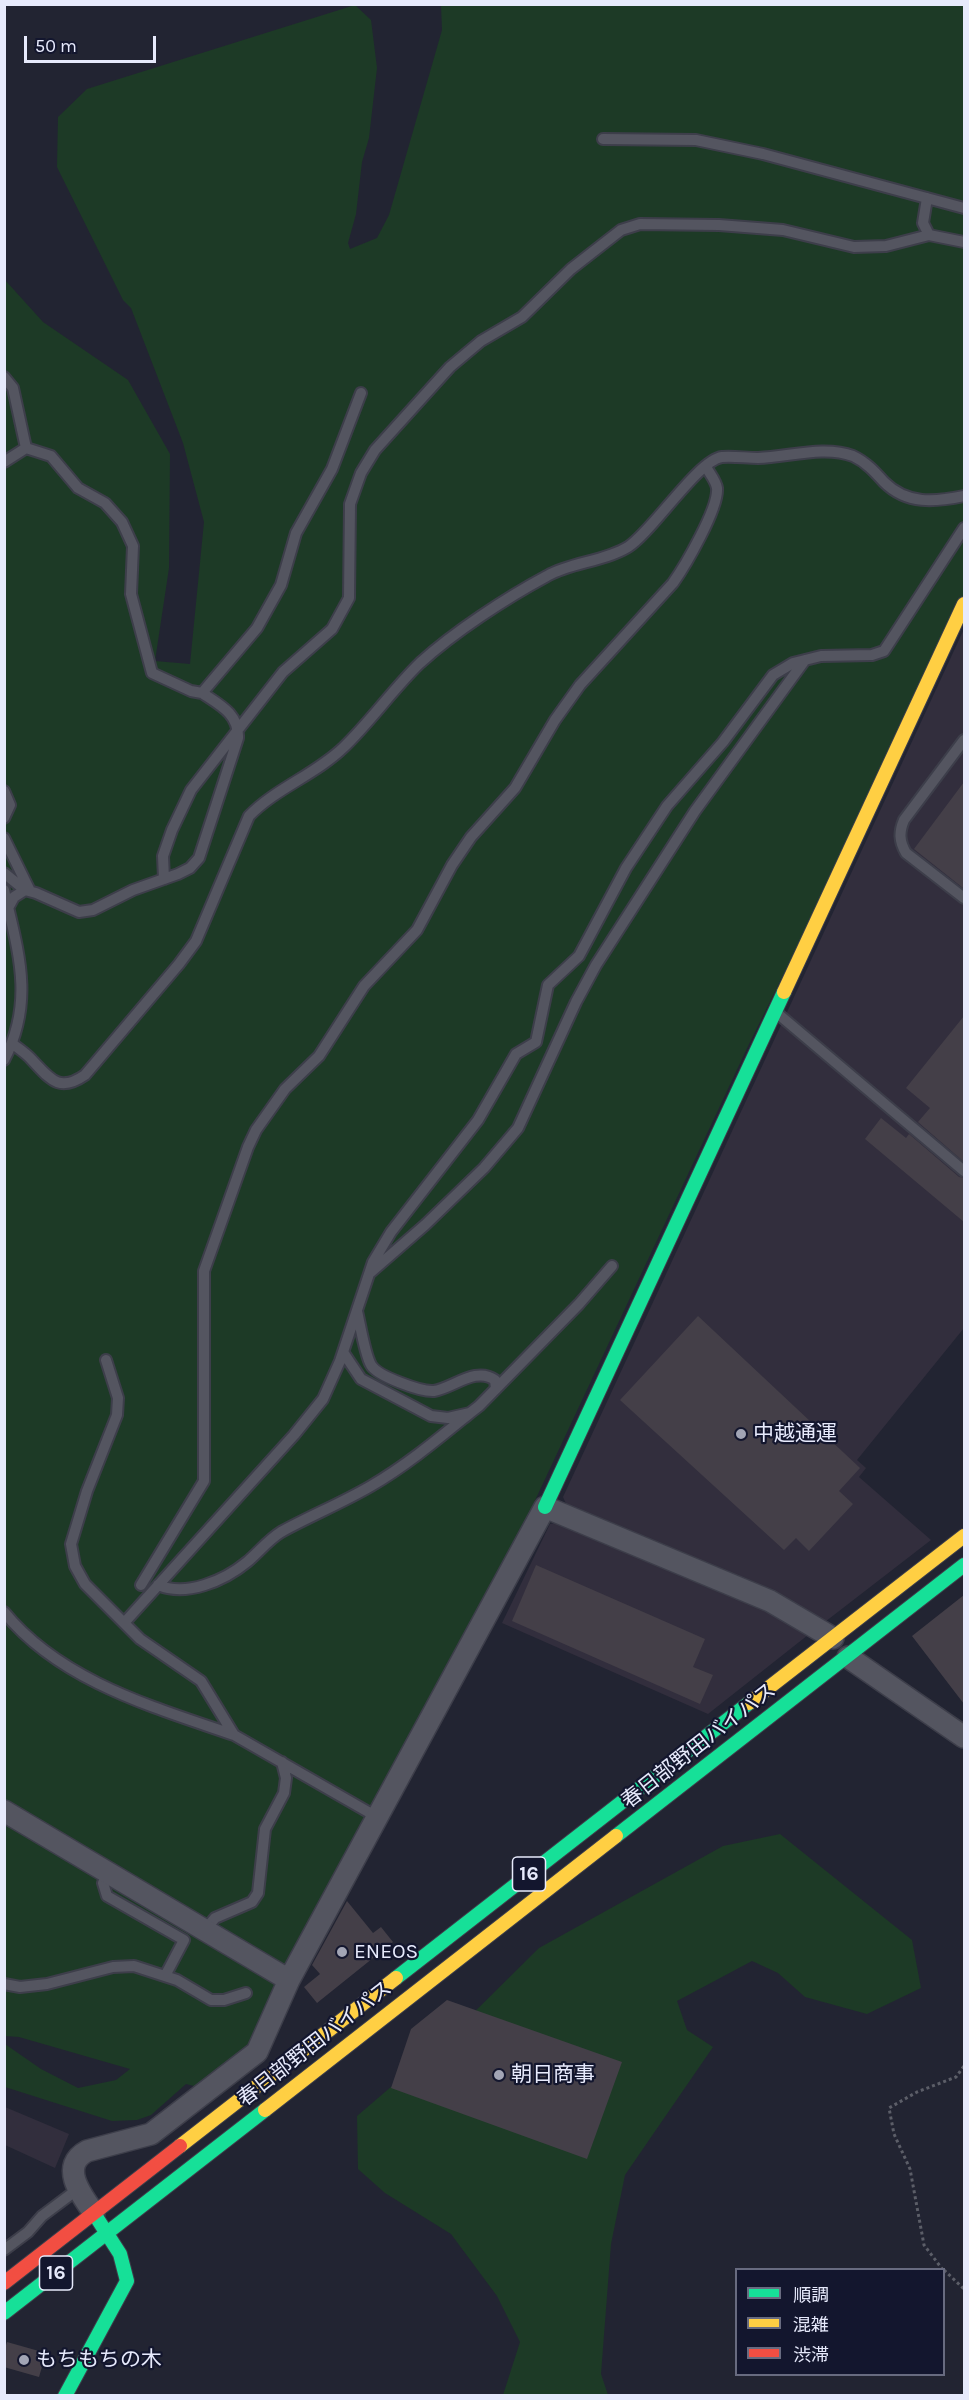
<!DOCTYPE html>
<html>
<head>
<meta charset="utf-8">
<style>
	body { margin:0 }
	#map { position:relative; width:969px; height:2400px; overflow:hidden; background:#222432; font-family:Karla,"Noto Sans JP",sans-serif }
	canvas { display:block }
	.frame { position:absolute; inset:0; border:6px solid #e7eafc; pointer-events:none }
	.legend { position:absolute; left:735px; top:2268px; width:210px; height:108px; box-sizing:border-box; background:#13162e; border:2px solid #686b80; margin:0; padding:8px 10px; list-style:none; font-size:18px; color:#e7eafc }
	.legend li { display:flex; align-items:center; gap:12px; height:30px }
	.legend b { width:30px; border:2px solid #686b80 }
	.scale { position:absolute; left:24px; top:36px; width:132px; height:27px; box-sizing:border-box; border:3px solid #e7eafc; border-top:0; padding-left:8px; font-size:18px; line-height:21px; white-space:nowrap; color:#e7eafc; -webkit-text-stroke:4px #13162e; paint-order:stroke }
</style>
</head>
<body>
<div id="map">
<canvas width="969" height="2400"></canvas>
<div class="frame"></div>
<ul class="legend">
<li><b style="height:8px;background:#16e098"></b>順調</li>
<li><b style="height:8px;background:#ffcf43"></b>混雑</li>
<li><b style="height:8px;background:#f24e42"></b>渋滞</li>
</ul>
<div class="scale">50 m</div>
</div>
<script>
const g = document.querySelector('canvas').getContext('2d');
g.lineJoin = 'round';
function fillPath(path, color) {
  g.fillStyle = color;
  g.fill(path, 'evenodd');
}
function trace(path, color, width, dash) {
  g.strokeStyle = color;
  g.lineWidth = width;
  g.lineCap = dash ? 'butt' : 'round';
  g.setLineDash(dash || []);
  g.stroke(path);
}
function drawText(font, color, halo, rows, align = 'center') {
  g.font = font + ' Karla,"Noto Sans JP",sans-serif';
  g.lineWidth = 4.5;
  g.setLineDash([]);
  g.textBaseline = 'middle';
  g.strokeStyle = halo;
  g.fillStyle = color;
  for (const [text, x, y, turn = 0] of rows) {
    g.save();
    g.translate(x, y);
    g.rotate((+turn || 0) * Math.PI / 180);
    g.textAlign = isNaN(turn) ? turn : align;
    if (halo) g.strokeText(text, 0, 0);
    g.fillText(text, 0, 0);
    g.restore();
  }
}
fillPath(new Path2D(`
	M964,629V1328L857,1460L866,1468L859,1477L931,1540L821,1625L568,1508L563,1497Z
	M559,1522L743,1597L808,1635L708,1714L502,1623L550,1524Z
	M5,2107L69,2134L55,2168L5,2145Z`), '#322e3d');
fillPath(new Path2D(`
	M355,5L371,20L377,68L369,138L362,162L356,214L348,243L350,249L377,238L389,215L442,30L441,5H964V612L749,1044L531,1509L476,1618L277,1982L262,2019L246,2048L198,2087L186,2084L151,2115L137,2120L112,2121L5,2087V2044L41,2069L78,2088L116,2080L130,2069L19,2037L5,2036V280L43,322L128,380L170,454L169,568L155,661L190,664L204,522L183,443L131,308L123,300L57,167L58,117L87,89Z
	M780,1834L912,1940L921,1988L867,2014L805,1997L778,1973L752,1961L677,2001L687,2030L713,2047L625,2175L611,2244L601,2374L608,2395H503L520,2342L497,2296L451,2234L385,2193L358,2169L357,2116L448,2038L539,1948L723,1846Z`), '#1d3a26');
fillPath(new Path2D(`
	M964,782V886L963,888L914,849Z
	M964,1016V1162L918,1122L930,1108L906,1088Z
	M881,1118L906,1138L909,1134L959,1177L964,1178V1222L865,1139Z
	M698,1316L860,1468L839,1491L853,1504L809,1551L796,1538L784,1550L620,1400Z
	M536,1565L705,1639L693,1667L713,1675L700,1704L512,1621Z
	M964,1595V1704L912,1636Z
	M347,1901L373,1933L381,1927L393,1942L317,2003L304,1987L320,1974L312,1965Z
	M447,2000L622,2062L587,2159L391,2088L411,2029Z
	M7,2342L46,2353L39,2377L4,2367V2351Z`), '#443f48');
const lane = new Path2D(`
	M603,139L696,140L763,154L964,208
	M927,198L923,223L929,235L964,242
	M4,377L13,388L26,448L51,456L78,488L105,503L122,522L133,546L131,594L152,673L191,691L202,693L257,628L281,585L296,533L332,469L361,393
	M4,462L26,448
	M964,740L904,820C899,832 899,841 906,853L964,898
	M4,791L10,805L4,818
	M4,838L30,891
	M4,873L25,890
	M164,879L163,856L172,830L191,790L283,672L332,629L349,598L350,504L361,473L375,450L450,367L481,341L522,317L571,269L621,230L640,224L719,225L783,230L854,247L886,246L929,235
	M4,890C18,951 35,1001 4,1060
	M8,908L14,897L25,890L36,893L79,912L93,910L133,890L178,874L190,868L199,858L238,738C239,714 220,705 202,693
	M777,1013L964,1171
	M13,1044C19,1049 27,1054 32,1060C50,1079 59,1093 85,1075L179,964L196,941L249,816C276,788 315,775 344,747C371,721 393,689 420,663C454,632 506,598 547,576C571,562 603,562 628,547C652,532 698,460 722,457C734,456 746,458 758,458C789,457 824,445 853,456C866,462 875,472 884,482C907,505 935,502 964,496
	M371,1272L425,1225L484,1168L518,1128L576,1002L596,965L695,811L805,660
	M357,1311C360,1324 365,1355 371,1365C377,1376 421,1392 434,1391C453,1388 476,1366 495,1380L496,1389
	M343,1352L361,1379L431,1416L448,1418L470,1413L479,1406L579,1304L612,1266
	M106,1360L118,1398L117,1415L87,1491L71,1544L75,1566L85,1584L140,1639L201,1681L234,1735L377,1817
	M141,1585L204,1481V1271L248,1147L256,1130L285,1089L319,1056L364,986L417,930L452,865L471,837L515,788L555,720L580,685L673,583C685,566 719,508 717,488C716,481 710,474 706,467
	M158,1585C186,1597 224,1581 247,1562C259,1552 268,1540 281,1532C310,1516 342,1503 371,1486C407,1465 438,1439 470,1413
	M4,1612C60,1681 153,1707 234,1735
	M124,1623L294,1435L323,1399L340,1361L373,1262L391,1232L478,1120L516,1054L536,1042L548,985L579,956L626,868L667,806L723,742L773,675L793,663L821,656L872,655L884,651L964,528
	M108,1872L103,1883L107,1896L184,1940L165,1976
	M205,1930L215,1918L252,1902L258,1893L265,1829L284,1793L286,1778L282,1762
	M4,1984L20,1987L47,1984L113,1967L134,1966L177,1980L211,2000H224L246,1993
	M4,2250L28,2232L42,2216L78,2189`);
const street = new Path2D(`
	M848,1657L964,1737
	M4,1811L289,1980
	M94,2213C81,2195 59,2166 87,2151L151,2134L257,2052L289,1980L545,1507L770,1601L833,1638`);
const fast = new Path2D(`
	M545,1507L784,992
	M616,1836L964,1565
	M396,1978L749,1703
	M4,2313L265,2110
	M65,2396L127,2281L120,2254L95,2215`);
const slow = new Path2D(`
	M784,992L964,604
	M749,1703L964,1536
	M265,2110L616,1836
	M180,2146L396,1978`);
const jam = new Path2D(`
	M4,2283L180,2146`);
trace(lane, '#3d3e4a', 14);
trace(street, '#3d3e4a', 24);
trace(fast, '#3d3e4a', 16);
trace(slow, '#3d3e4a', 16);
trace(jam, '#3d3e4a', 16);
trace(new Path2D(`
	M943,2270L924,2245L910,2169L894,2134L889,2108L917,2092L956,2077L964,2066
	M944,2270L964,2289`), '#5c5e68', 3, [3, 3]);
trace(lane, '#545560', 10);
trace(street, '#545560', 21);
trace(fast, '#16e098', 14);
trace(slow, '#ffcf43', 14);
trace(jam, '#f24e42', 14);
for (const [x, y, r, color] of [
	[741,1434,6,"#a2a5b5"],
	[342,1952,6,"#a2a5b5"],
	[499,2075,6,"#a2a5b5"],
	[24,2360,6,"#a2a5b5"]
]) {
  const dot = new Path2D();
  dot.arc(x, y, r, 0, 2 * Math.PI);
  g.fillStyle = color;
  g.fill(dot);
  trace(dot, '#13162e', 2);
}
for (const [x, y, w] of [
	[529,1874,33],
	[56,2273,33]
]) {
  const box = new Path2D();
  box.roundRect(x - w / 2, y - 17, w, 34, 4.5);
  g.fillStyle = '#13162e';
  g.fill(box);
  trace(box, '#e7eafc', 1.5);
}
drawText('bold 20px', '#e7eafc', null, [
	["16",529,1874],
	["16",56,2273]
]);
drawText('21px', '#e7eafc', '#13162e', [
	["中越通運",753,1434],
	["ENEOS",354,1952],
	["朝日商事",511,2075],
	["もちもちの木",36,2360]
], 'left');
drawText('21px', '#e7eafc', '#13162e', [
	["春日部野田バイパス",699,1746,-38],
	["春日部野田バイパス",315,2044,-38]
]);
</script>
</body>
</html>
